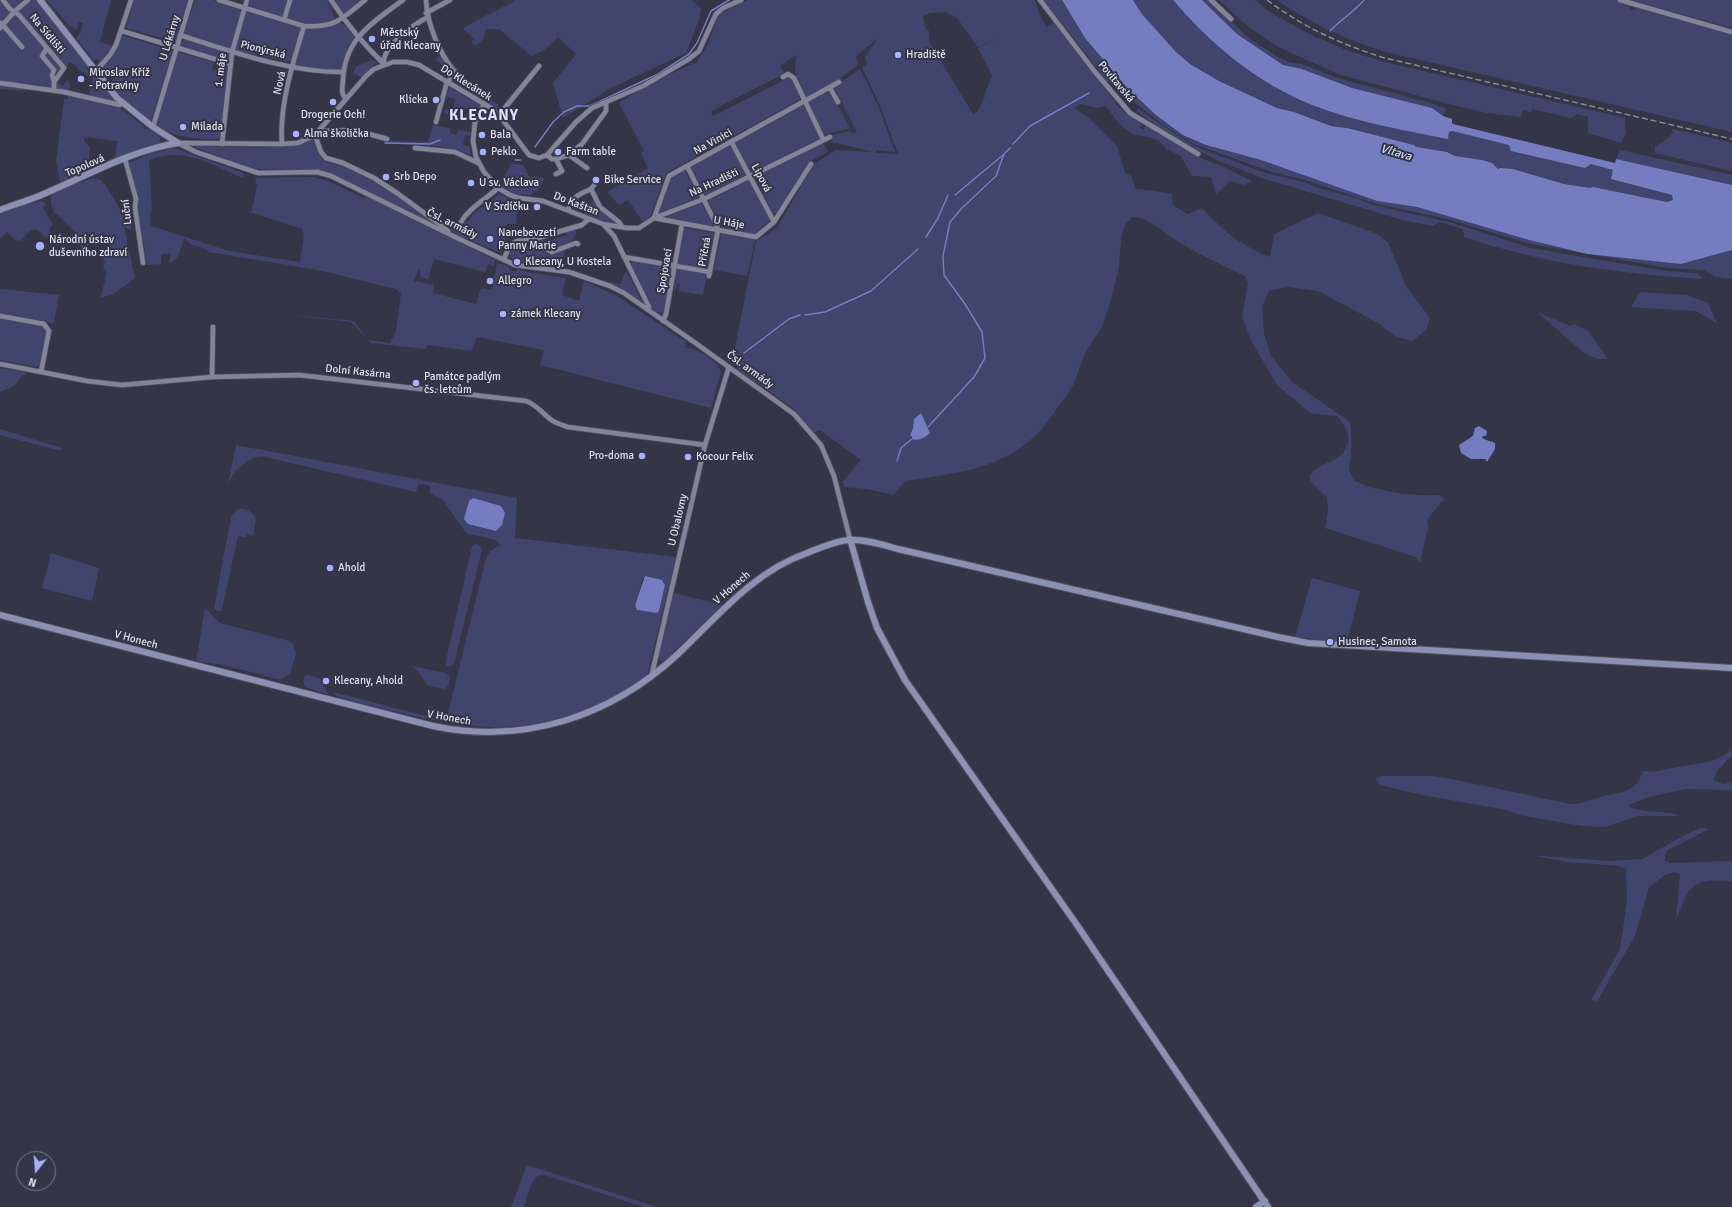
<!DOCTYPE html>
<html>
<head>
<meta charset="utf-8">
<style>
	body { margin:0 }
	#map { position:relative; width:1732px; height:1207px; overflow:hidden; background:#343648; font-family:Signika,sans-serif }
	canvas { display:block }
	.north { position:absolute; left:16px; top:1151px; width:40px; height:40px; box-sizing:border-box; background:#343648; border:1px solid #787a89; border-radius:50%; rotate:197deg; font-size:11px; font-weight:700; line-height:16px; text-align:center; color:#dddfea }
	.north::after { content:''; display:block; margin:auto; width:14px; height:18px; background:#a9b0fc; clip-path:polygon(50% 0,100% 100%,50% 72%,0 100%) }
</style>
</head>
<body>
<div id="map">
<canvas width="1732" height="1207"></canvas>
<div class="north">N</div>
</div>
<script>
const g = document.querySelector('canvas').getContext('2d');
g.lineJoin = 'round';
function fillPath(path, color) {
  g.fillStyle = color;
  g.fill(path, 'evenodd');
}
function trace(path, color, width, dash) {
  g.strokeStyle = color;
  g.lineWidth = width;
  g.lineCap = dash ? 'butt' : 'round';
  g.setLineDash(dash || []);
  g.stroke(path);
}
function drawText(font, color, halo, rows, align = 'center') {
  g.font = font + ' Signika,sans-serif';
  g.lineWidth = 4;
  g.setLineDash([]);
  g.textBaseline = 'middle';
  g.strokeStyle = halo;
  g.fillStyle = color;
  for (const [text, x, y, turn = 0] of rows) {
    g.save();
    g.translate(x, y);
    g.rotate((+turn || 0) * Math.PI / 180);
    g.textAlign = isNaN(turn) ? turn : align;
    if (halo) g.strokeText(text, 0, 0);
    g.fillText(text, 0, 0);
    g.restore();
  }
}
fillPath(new Path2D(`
	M0,0H37L83,60L79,61H84L88,67L86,68L91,74L88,77L83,71L81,72L75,65L69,62L58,83L63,86L67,80L71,86L68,91L28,83L27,91L0,89Z
	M47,0H111L100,42L114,46L100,63L97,59L94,61L76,37L80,33L83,23L79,22L76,31L75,28L69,26Z
	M134,0H188L176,42L126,28Z
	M195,0H213L242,9L230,48L184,34Z
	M250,0H287L283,17L248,6Z
	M292,0H327L336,21C317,26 305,24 287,18Z
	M333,0H361L343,15Z
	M514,0H691L701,8L699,20L686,53L611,88L563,118L553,83L576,54L558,37L544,50L531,56C521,46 509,39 499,29H486L483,39L476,46L471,42L474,39L463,29L473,22L513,2Z
	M748,0H1035L1039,13L1046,27L1054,23L1119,107L1128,114L1142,124L1140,128L1144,130L1145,125L1148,126L1198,157L1224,167L1251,181L1245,185L1230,181L1216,194L1211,177L1192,176L1181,156L1167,149L1158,140L1131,133L1119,124L1106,106L1097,108L1081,104L1074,108L1090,119L1117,146L1125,173L1131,176L1136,189L1155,191L1172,194L1173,205L1187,214L1202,208C1226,233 1237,243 1270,257L1274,234L1318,213L1375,233L1388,242L1406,286L1430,318L1426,330L1412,341L1396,337L1378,323L1318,291L1288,287L1269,291L1262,307L1264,333L1271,356L1292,382L1349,421L1351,429V454L1349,469L1354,481C1380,492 1410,496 1439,495L1444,499L1427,520L1428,528L1420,563L1416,557L1325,528L1328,510L1327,497L1311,482L1309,477C1318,460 1344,464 1348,442C1349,431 1344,424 1337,416L1310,413L1277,385L1251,340L1242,317L1248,283L1245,276C1223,265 1201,255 1180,243C1164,234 1152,218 1132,217C1117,229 1122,254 1118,272C1113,291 1109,312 1100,330C1095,339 1088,346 1084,356C1080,364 1078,373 1075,381C1071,390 1064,399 1058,407C1020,467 971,471 906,481L900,486L894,495L867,489L845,487L842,482L861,460L820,430L813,433L793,408L743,373L732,363L756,241L777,228L813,165L836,150L873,152L832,142L830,136L850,131L852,133L857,132L834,87L860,69L879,108L895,152L876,150V153L898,154L881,108L862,67L867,64L865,57L877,39L856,56L858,65L828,87L806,98L795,72L796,55L780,66L784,74L711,111L713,116L790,77L801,99L666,173L651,215L643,222L628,200L619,205L607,192L648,168L641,153L644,151L619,103L650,83L697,62L708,44L719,14ZM946,12L957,18L978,47L997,38L978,48L992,75L984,96L989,97L985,96L978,111L973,114L930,43L929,31L925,27L923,16L930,13ZM914,419L924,420L925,424L929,427L910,436L913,428Z
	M1044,0H1062L1085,38L1128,89L1156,115L1206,145L1261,160L1377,201L1417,207L1529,240L1587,254L1681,264L1732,250V279L1716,277L1703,270L1668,268L1531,244L1451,220L1374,203L1305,180L1272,172L1194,144L1162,124L1106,80Z
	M1133,0H1173L1192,22L1281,90L1311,105L1331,112L1392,127L1448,138L1449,132L1452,131L1600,166L1614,170L1611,179L1672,195L1673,201L1667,202L1593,187L1590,189L1564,184L1513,169L1498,170L1492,163L1482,160L1454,156L1447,152L1416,147L1414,145L1347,128L1331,126L1294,112L1277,108L1219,81L1190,64L1176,52L1142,14Z
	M1202,0H1208L1250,39L1278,57L1289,62L1302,64L1340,79L1428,102L1446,109L1443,116L1432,108L1352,88L1302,69L1283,65L1237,34Z
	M1219,0H1255L1268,11L1317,38L1318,37L1343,49L1384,62L1625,118L1626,133L1621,143L1588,133V117L1578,114L1571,118L1532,109L1531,112L1523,110L1521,117L1487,113L1453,105L1338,74L1278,47L1246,25Z
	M1277,0H1617L1630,5V9L1635,10L1636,7L1732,33V132L1386,52C1347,40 1311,24 1277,0Z
	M1630,0H1732V28Z
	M247,10L301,27L291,61L288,62L234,50Z
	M340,23L345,25L355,38L348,45L342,69L325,70L294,64L305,28L326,27Z
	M122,35L173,51L151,121L123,99L110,82L115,79L111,72L106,74L102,67L117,49Z
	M185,39L225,51L229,55L228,62L183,49L180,44Z
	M178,52L214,62L212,69L216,70L218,64L229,67L221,139C200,139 174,139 158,125V120Z
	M440,55H446L475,90L499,105L497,110L444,75L448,70L436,60Z
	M373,60L377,62L361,77L353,73L356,67L363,63Z
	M94,74L116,101L115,102L88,96Z
	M449,87L480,104L478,114L474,120L468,119L469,109L461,107L459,117L444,114L445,109L453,110L455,99L448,97L447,100H445Z
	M828,91H830L850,128L823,135L808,103L809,101Z
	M68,95L121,108V109L144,126V129H150L160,137V142L115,158L117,141L85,137L84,141L90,147L89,160L80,169L81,173L60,182L56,161L64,99H68Z
	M804,105L820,138L751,173L735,143Z
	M1138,109L1194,146L1265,173L1304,182L1318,188L1356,198L1373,205L1452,223L1531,248L1666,271L1696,273L1699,274L1702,279C1622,274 1540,263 1464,237L1463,229L1439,222L1433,226L1402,220L1262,178L1222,162L1186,145L1153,124L1137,111Z
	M433,125L450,128V133L456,135L458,130L471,132L470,136L465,135L463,145L469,146L471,155C442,143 416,145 386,144L385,146L386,141L428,142Z
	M1672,129L1732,143V171L1655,153V146L1666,140L1673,133Z
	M311,139L314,140C317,146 319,156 324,160C328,163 350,168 358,172C388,188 415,209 442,228L332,174L313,170L251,169L196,148V146C230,146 280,152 311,139Z
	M822,141L828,152L809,162L777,213L773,214L755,177L803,151L804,153V151Z
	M730,145L746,175L705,195L690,168Z
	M174,148L244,173L243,178C211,165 184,146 149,160L152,209L150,215L151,226L229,251L300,262L304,234L302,229L250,212L252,210L257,186L255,178L313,177L328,181L364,198L365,196L495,260L494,266L488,264L485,272L434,259L428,280L421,277L419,269L414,281L434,285L433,293L476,304L481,288L492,290L497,263L509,266V270L516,272L518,269L532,273L566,278L562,295L579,301L584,281L617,296L686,342L685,347C696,349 718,360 721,372L711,408L540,365L544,350L477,337L471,351L427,345L425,349L371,343L351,322L281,314L354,321L368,340L390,343L396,331L401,293L396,289L318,270L209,252L203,248L190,244L185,238C180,247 180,260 169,263L171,253L161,254V264L147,265L141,226H139L137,197L129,163L150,154Z
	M1620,150L1732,175V185L1616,159Z
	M511,163L523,165L529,176L544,178L539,189L530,195L523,194L517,195L503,188L502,181Z
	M685,170L700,198L658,213L671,177Z
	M93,178L101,180L105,184L127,221L131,225V230L124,227L135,278L114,294L100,298L107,274L103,267L105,262L100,254H107V240L94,239L83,250L80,247L82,243L81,239L58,215L55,214C52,207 48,200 53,193Z
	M749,180L770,220L756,234L722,228L708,201Z
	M500,194L521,205L517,214L516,224H508L503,229L508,232L501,253L457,235L449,229L450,226L455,227L458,221L463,224L465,221L467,222L474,213Z
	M593,200L617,224L603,223L583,214Z
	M40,201L45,203L46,205L43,207L49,219L53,224L50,227V235L46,238C33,224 32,229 20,241L15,240L7,232L0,239V212Z
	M702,203L713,224L712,226L667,218L668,216Z
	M684,228L714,233L708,269L678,264Z
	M575,230L577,233L565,250L560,270L516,261L510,257V252L514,246L524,244L537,246L538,240L542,239L546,241L564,236L567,235V231Z
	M721,234L755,240L747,276L714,270Z
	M633,261L672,268L664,313L655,312L630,265Z
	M677,269L707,274L703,295L679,291L680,284L677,283L675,291L674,290Z
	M627,272L643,303L624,290L604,280L620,285L625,273Z
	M0,289L59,295L54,323L0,313Z
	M1640,292L1687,295L1708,303L1717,323L1695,311L1631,307Z
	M1537,312L1570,326L1574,324L1588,331L1608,359H1597L1584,353Z
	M0,318L43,326L47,331L39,366L36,367L0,360Z
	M0,368L24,372L27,374L22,376L14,386L0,392Z
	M0,429L62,448L61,451L0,435Z
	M236,445L517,498L515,538L676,557L647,676C631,685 615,698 598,705C524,735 473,731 398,712C377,707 356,703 336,696L333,692L446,721L486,558L490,551L501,545L495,540L466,533L443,500L429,493L431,488L427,485L418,484L416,492L261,456C243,460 236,470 228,484ZM643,578L664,582L665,585L659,611L657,613L637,610L635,605Z
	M237,509C245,508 253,511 256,519L253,536L247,534L246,538L238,536L222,609L220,611H217L214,608L231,517Z
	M475,544L479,545L482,550L454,664L449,667L446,666V660L472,547Z
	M51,553L99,568L92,601L42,588Z
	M1312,578L1360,591L1347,642L1295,637Z
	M674,593L722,605L663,662L658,658Z
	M205,608C211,612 214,619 220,623L289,641L293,644L296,653L290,674L283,678L277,679L224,665L196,661Z
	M411,666L446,673L450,678L449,685L445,689L427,685L417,670Z
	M308,675L319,678L329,695L305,687L303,680L305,676Z
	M1732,749V755L1717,771L1713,780L1723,784L1732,783V790L1685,789L1649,797L1631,804L1629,807C1646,813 1659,811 1676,814L1677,816H1638L1605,827L1582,826L1524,816L1502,809L1422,795L1381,785L1375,779L1382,776H1433L1452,779L1570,804C1583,804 1592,799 1604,796C1622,792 1636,793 1643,771L1651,772L1712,761L1725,755Z
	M1701,828L1709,829L1668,850L1665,855V861L1670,863L1732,861V881C1691,879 1691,883 1676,920L1680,874L1675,872L1665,875L1649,887L1635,936L1597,1001L1591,1000L1620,949L1627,902L1626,869L1618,866L1569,862L1530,855L1608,861L1642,859L1683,836Z
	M527,1165L657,1207H644L542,1174C530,1178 528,1196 524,1207H511Z`), '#41446c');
fillPath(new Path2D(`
	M1062,0H1133L1142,14L1176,52L1190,64L1219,81L1277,108L1294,112L1331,126L1347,128L1414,145L1416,147L1447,152L1455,156L1482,160L1492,163L1498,169L1500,168L1513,169L1564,184L1590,188L1593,187L1667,202L1673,200L1672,195L1611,179L1613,170L1591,164L1585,168L1511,151L1509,145L1452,131L1449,132L1448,139C1403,130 1355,122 1312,105C1258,83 1211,45 1173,0H1202L1237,34L1283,65L1302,69L1352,88L1432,108L1443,116L1452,119V123L1453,124L1615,163L1616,159L1732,185V250L1681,264L1587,254L1529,240L1417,207L1377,201L1261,160L1206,145L1183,135L1156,115L1128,89L1085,38Z
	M921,413L930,433C924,438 920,441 912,439V436H910L913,428L914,419Z
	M1479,426L1487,431L1486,436H1483L1482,438C1487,441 1491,441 1495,443V449L1487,462L1485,459H1471L1461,453L1459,445L1473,436L1475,428Z
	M473,498L501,506L505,513L502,525L496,531L468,524L464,519L469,501Z
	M645,576L662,580L665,585L659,611L657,613L637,610L635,605Z`), '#767cc0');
trace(new Path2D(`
	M1330,31C1341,19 1354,12 1364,0
	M1108,80L1117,74
	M385,143L430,144L440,140
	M1013,144L1030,126L1089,93
	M535,147L553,122L564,112L577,106H590L658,74L689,54L697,43L711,11L729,0
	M515,160H521
	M955,195L1003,155
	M926,237L938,218L948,195
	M805,315L825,312L871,291L918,249
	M744,353L789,319L800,315
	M928,427L974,377L985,358L982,332L965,304L944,275L943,256L950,222L962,208L996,176L1004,154L1010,148
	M897,461L901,448L912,439`), '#767cc0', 1.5);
const street = new Path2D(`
	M3,0L10,9L19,15L64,68L54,82V90
	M219,0L304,26C335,28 342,19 365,0
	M331,0C346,23 364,45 384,64
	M426,0C427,23 439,53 454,71L448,83
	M1040,0L1095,72L1130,113L1198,154
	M1211,0L1231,19
	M1620,0L1732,32
	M426,13L450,0
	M284,20L290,0
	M1,23L22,47
	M0,28L15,11L28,0
	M122,31L231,64
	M180,35C230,51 291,73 343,72
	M47,48L42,56L54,70L52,75L54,82
	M384,64C381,47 415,24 428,17
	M96,71L110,55L116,45L131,0
	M783,77L788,74L794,78L823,139
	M0,83L64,92L120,105L122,103
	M830,88L838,102
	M346,99C341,94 342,88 343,81C344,39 372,23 403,0
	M484,104L475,122L473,141L476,157L484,172L498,188L510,195L519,198L543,201L603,224L614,236L649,307L648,310
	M499,115L539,66
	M436,122L447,82
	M153,127L191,0
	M321,130L324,131L354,130L387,139
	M315,135L321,152L326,158L343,163L374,178L397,193L446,229L448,231L447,233
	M178,143L196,152L258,173L317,172L331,176L455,237L515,265L569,272L610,286L624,293L694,342L794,414L821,445L834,476L850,539
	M180,143L282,144L298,143L315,135L366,76L374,69L393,62H407L419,65L491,108L499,115L529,155L539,158L547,155L576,122L592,108L643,86L689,59L699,51L716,14L723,8L741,0
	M732,143L774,222
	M222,144L232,52L247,0
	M282,144C279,106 293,62 304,26
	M415,148L455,152L478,163
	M547,155L552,159H556L569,155L582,144L606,111V102
	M569,155L587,168
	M125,159L136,199L135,207L143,263
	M556,159L562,171L556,174
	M687,166L717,226L718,230L709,276
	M594,185L591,189L600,207L619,222L622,227
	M568,210C572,197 579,194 591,189
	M654,218L669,176L839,82
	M654,218L756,237L774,222L811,164
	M461,222C469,208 486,199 498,188
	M603,224L627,228H639L654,218L704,199L830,137
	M531,240L552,252L576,243L578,244
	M624,257L710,272
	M504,259L510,245L517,241L531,240L575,227L582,225L589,219
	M0,316L44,324L49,331L41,372
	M663,321L666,314L682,224
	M0,364L87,381L122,385L212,377L299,375L526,401C537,405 541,412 550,419C555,423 562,425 568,427L705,445
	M212,377L213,327
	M651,678L705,445L729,367`);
const secondary = new Path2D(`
	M40,0L117,98L153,127L178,143
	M0,210C15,204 31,200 46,193C88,175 132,150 178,143
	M850,539L868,602L877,628L905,680L1077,925L1268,1207
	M0,615L433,726C524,745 610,717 678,654C718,616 753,572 807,553C819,548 839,540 851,540C866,539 883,545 898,549L1278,637L1308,643L1732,668
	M1256,1207L1265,1201`);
trace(street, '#525363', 6);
trace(secondary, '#525363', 8);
trace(street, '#82859a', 4.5);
trace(secondary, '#8c91b4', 6);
trace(new Path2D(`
	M1267,0C1303,27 1342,45 1385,58L1732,139`), '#878997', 1.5, [6, 3]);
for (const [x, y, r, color] of [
	[372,39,4,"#a9b0fc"],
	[898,55,4,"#a9b0fc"],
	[81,79,4,"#a9b0fc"],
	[436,100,4,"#a9b0fc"],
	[333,102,4,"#a9b0fc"],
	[183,127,4,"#a9b0fc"],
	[296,134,4,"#a9b0fc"],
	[482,135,4,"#a9b0fc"],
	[483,152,4,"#a9b0fc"],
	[558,152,4,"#a9b0fc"],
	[386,177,4,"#a9b0fc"],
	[596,180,4,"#a9b0fc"],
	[471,183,4,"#a9b0fc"],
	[537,207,4,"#a9b0fc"],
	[490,239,4,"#a9b0fc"],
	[40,246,5,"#a9b0fc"],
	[517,262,4,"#a9b0fc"],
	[490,281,4,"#a9b0fc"],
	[503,314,4,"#a9b0fc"],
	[416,383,4,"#a9b0fc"],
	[642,456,4,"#a9b0fc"],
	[688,457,4,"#a9b0fc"],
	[330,568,4,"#a9b0fc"],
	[1330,642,4,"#a9b0fc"],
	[326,681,4,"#a9b0fc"]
]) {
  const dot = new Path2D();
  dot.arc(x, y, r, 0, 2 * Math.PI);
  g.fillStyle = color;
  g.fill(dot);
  trace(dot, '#343648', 1.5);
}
drawText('11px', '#dddfea', '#343648', [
	["Městský",380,33],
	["úřad Klecany",380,46],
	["Hradiště",906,55],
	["Miroslav Kříž",89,73],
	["- Potraviny",89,86],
	["Klícka",428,100,"right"],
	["Drogerie Och!",333,115,"center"],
	["Milada",191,127],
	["Alma školička",304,134],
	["Bala",490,135],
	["Peklo",491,152],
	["Farm table",566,152],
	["Srb Depo",394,177],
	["Bike Service",604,180],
	["U sv. Václava",479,183],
	["V Srdíčku",529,207,"right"],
	["Nanebevzetí",498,233],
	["Panny Marie",498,246],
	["Národní ústav",49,240],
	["duševního zdraví",49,253],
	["Klecany, U Kostela",525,262],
	["Allegro",498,281],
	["zámek Klecany",511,314],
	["Památce padlým",424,377],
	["čs. letcům",424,390],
	["Pro-doma",634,456,"right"],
	["Kocour Felix",696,457],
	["Ahold",338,568],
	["Husinec, Samota",1338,642],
	["Klecany, Ahold",334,681]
], 'left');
drawText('11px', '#dddfea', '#343648', [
	["Na Sídlišti",47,34,50],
	["U Lékárny",170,38,-73],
	["Pionýrská",263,50,14],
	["1. máje",221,70,-83],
	["Povltavská",1116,82,50],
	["Nová",280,83,-78],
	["Do Klecánek",466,83,32],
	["Na Vinici",713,142,-29],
	["Topolová",85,166,-23],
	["Lipová",761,178,62],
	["Na Hradišti",714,183,-25],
	["Do Kaštan",576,204,21],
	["Luční",127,212,-96],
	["U Háje",729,223,10],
	["Čsl. armády",452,224,26],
	["Příčná",705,252,-80],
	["Spojovací",665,271,-80],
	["Čsl. armády",750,370,36],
	["Dolní Kasárna",358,372,6],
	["U Obalovny",678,520,-77],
	["V Honech",732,588,-41],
	["V Honech",136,640,15],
	["V Honech",449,718,10]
]);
drawText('italic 12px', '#cfd4fb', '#343648', [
	["Vltava",1396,153,16]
]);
g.letterSpacing = '1px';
drawText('bold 15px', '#dbdffc', '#343648', [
	["KLECANY",484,116]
]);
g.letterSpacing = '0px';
</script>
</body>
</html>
